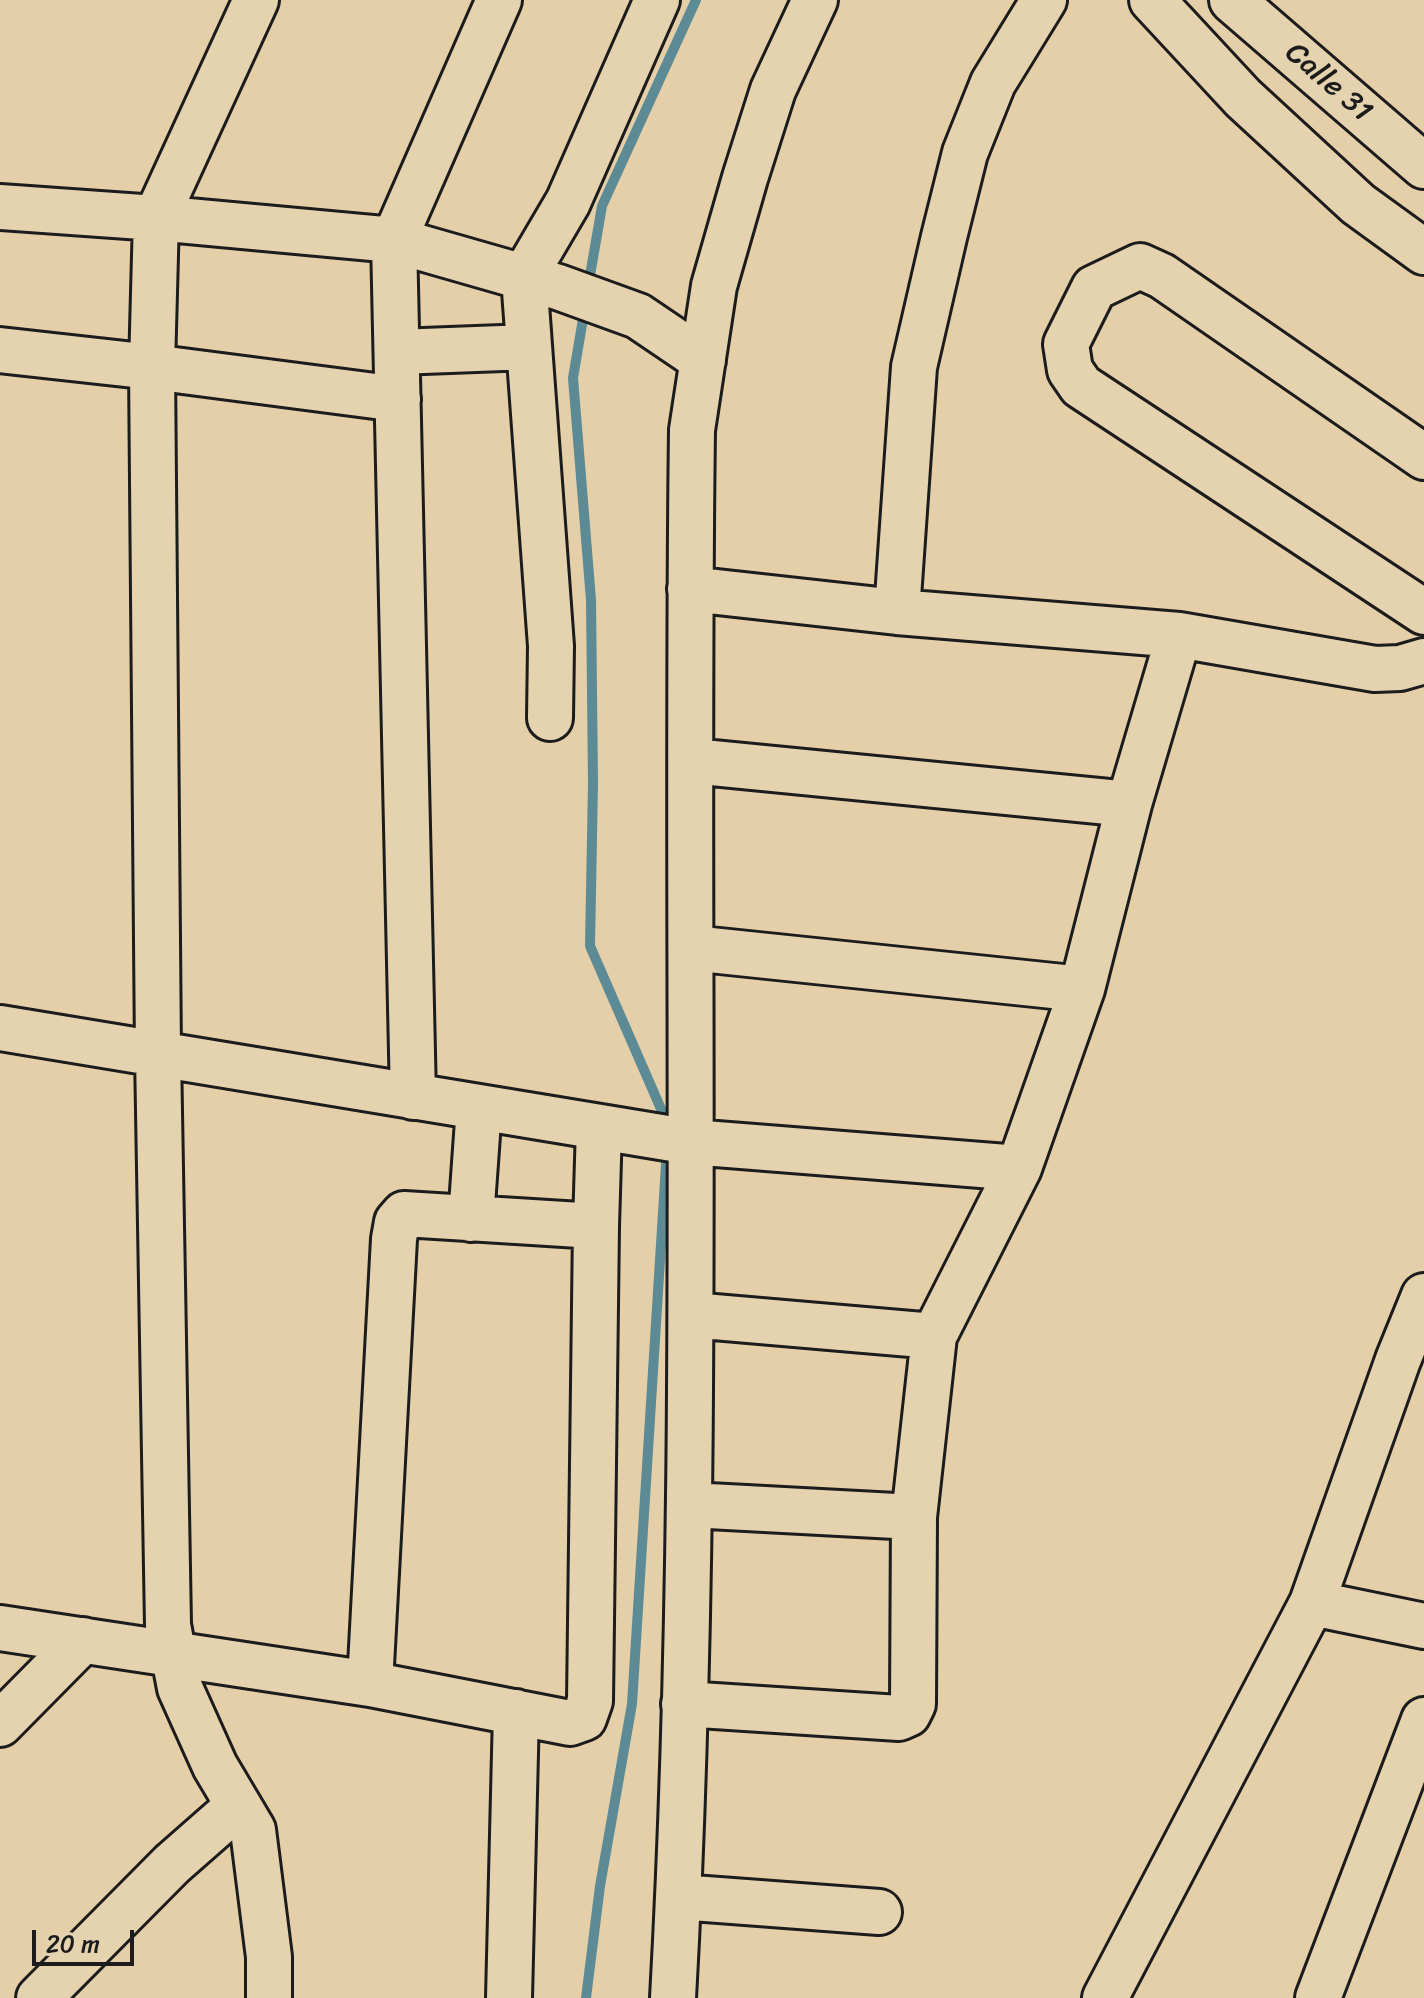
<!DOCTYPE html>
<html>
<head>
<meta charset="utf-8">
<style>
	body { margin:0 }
	#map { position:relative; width:1424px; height:1998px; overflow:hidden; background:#e4cfa8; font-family:Sriracha,sans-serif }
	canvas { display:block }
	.scale { position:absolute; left:32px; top:1930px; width:102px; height:36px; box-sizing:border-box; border:4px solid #1c1c1c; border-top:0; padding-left:10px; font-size:24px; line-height:28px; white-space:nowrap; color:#1c1c1c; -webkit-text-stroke:6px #e5d3b0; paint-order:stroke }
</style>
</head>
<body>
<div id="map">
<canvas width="1424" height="1998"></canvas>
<div class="scale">20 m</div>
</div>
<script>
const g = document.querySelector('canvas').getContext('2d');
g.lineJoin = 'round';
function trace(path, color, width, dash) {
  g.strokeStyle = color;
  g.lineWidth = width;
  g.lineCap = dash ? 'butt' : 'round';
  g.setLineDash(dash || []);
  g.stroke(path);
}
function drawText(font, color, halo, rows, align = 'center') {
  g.font = font + ' Sriracha,sans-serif';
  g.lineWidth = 6;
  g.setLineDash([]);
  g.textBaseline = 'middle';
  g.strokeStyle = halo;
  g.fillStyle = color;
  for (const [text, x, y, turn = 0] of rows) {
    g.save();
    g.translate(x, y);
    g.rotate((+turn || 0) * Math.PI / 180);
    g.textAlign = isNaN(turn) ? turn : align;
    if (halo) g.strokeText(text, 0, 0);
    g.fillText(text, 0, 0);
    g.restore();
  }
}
trace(new Path2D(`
	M588,287L602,206L696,0
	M585,307L573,378L591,600L593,783L590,946L668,1125
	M586,1998L600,1886L632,1704L667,1149`), '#5c8a95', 10);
const minor = new Path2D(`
	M256,0L156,218L152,367L158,1054L168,1625L180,1688L215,1766L253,1830L269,1957V1998
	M1152,0L1243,98L1358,204L1424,252
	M1232,0L1424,166
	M0,207L156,218L394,240L558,287L638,316L703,360
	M0,350L152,367L398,399
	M397,352L529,347
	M1424,457L1162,276L1140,266L1094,288L1066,344L1070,370L1081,386L1424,612
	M690,589L897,612L1179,635L1375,669L1400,668L1424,661
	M897,612L914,367L944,237L965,153L993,83L1044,0
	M550,718L551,646L524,277L568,202L657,0
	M692,761L1129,804
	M691,948L1082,989
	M0,1028L691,1142L1019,1168
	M413,1097L394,240L499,0
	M471,1219L479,1107
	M691,1315L934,1336
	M690,1505L914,1517
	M1312,1603L1424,1626
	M0,1628L370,1684L570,1723L584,1718L590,1701L596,1226L599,1127
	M370,1684L394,1239L397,1222L404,1214L596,1226
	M684,1704L899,1718L908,1714L913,1704L914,1517L934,1336L1019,1168L1082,989L1129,804L1179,635
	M0,1724L83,1640
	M679,1897L879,1912
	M39,1998L172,1864L238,1806
	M509,1998L516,1712
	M673,1998C702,1476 685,953 692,430L714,286L745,178L773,90L815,0
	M1105,1998L1312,1603L1398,1360L1424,1296
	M1318,1998L1424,1720`);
trace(minor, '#1c1c1c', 50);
trace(minor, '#e5d3b0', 44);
drawText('30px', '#1c1c1c', '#e5d3b0', [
	["Calle 31",1328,83,41]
]);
</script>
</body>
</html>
